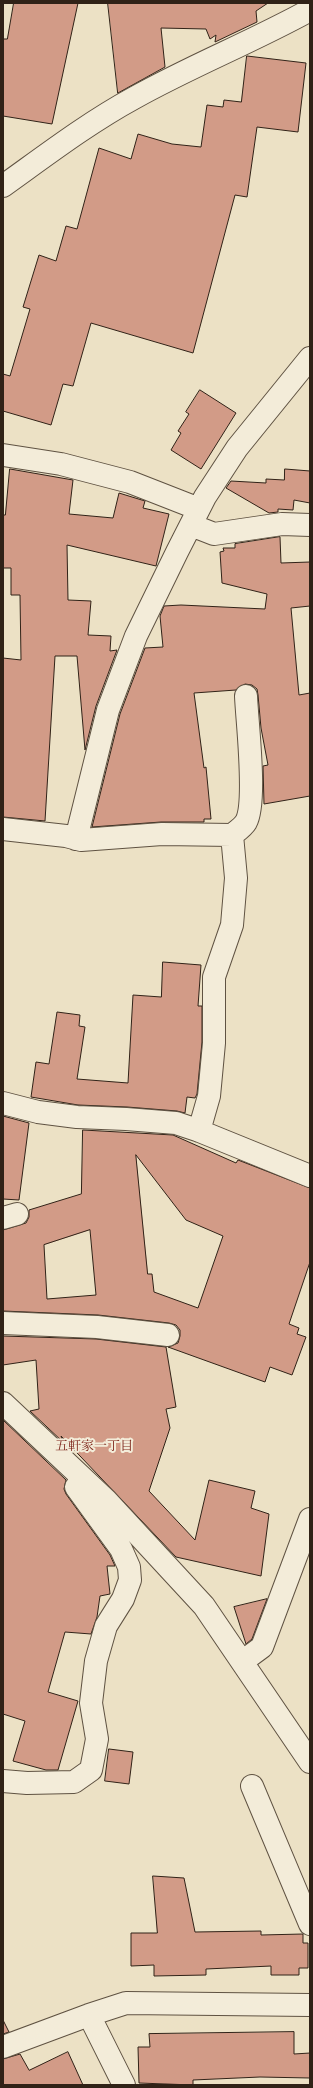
<!DOCTYPE html>
<html>
<head>
<meta charset="utf-8">
<style>
	body { margin:0 }
	#map { position:relative; width:313px; height:2088px; overflow:hidden; background:#ece1c5; font-family:"Gentium Book Plus",serif }
	canvas { display:block }
	.frame { position:absolute; inset:0; border:4px solid #302217; pointer-events:none }
</style>
</head>
<body>
<div id="map">
<canvas width="313" height="2088"></canvas>
<div class="frame"></div>
</div>
<script>
const g = document.querySelector('canvas').getContext('2d');
g.lineJoin = 'round';
function fillPath(path, color) {
  g.fillStyle = color;
  g.fill(path, 'evenodd');
}
function trace(path, color, width, dash) {
  g.strokeStyle = color;
  g.lineWidth = width;
  g.lineCap = dash ? 'butt' : 'round';
  g.setLineDash(dash || []);
  g.stroke(path);
}
function drawText(font, color, halo, rows, align = 'center') {
  g.font = font + ' "Gentium Book Plus","Noto Serif JP",serif';
  g.lineWidth = 4;
  g.setLineDash([]);
  g.textBaseline = 'middle';
  g.strokeStyle = halo;
  g.fillStyle = color;
  for (const [text, x, y, turn = 0] of rows) {
    g.save();
    g.translate(x, y);
    g.rotate((+turn || 0) * Math.PI / 180);
    g.textAlign = isNaN(turn) ? turn : align;
    if (halo) g.strokeText(text, 0, 0);
    g.fillText(text, 0, 0);
    g.restore();
  }
}
const building = new Path2D(`
	M14,3H78L52,124L3,116V39H7Z
	M108,3H268L256,11L257,22L215,42L216,35L210,39L206,29L161,28L165,67L118,93Z
	M247,56L306,63L298,132L257,127L247,197L235,195L193,353L91,323L73,386L63,384L51,425L3,411V374L10,376L30,309L23,307L39,255L56,261L66,226L77,229L99,148L131,159L138,134L172,144L201,147L207,105L223,107L224,100L241,102Z
	M200,390L236,413L201,469L171,450L181,433L178,431L189,414L186,412Z
	M10,469L73,480L69,514L113,518L119,493L145,501L143,508L169,514L156,566L67,545L68,600L91,601L88,635L111,636L110,651L117,650L96,706L85,750L77,656H55L45,821L3,817V658L21,660L20,595H11V568H3V515H5Z
	M285,469L310,471V503L294,500L293,510L278,509V512L269,513L226,488L231,481L266,483V479L284,480Z
	M280,537L281,563L310,562V606L291,608L299,695L310,693V796L264,804L263,766L268,765L261,728L258,695L257,689L252,685L245,684L236,690L194,693L204,768L206,767L211,819H204V822H161L92,827L120,714L145,648L163,647L160,616L164,606L181,605L265,609L267,594L222,583L220,552L224,551L223,548H235V544Z
	M163,962L201,965L198,1006H202V1042L197,1094L195,1098L187,1097L185,1113L177,1111L127,1107L78,1105L31,1097L36,1062L49,1064L57,1012L80,1015L79,1026L85,1027L77,1079L128,1083L133,995L161,997Z
	M3,1116L29,1123L19,1200L3,1199Z
	M83,1130L173,1135L236,1163L238,1160L310,1188V1262L289,1324L299,1328L297,1334L306,1337L292,1375L270,1367L265,1382L168,1347L178,1343L180,1336V1330L176,1325L169,1323L98,1315L3,1311V1230L26,1223L29,1217V1210L81,1194ZM136,1155L186,1220L223,1236L198,1308L154,1292L152,1274H148ZM90,1230L96,1295L47,1299L44,1245Z
	M3,1336L96,1339L166,1347L176,1407L166,1409L170,1428L149,1491L195,1540L209,1480L255,1491L251,1508L269,1514L261,1576L176,1557L61,1436L64,1443L30,1411L39,1409L36,1360L3,1365Z
	M3,1420L66,1480L64,1489L66,1494L110,1555L115,1566H107L110,1594L100,1596L97,1617L91,1634L65,1632L48,1692L78,1701L58,1770H46L13,1761L25,1721L3,1714Z
	M267,1599L252,1639L246,1644L234,1607Z
	M109,1749L133,1752L129,1784L105,1781Z
	M153,1876L184,1878L195,1932L261,1931V1935L303,1934V1943H308V1968H299V1975H271V1966L206,1969V1975L154,1976V1965L131,1966V1933H157Z
	M3,2020L9,2032L3,2034Z
	M294,2032V2054L310,2053V2078L260,2077L193,2080V2085L139,2083L138,2047H150L149,2034Z
	M68,2052L83,2085H3V2059L20,2054L29,2070Z`);
fillPath(building, '#d29b87');
trace(building, '#302217', 1);
const minor = new Path2D(`
	M3,186C45,156 88,123 134,98C191,66 252,42 310,10
	M3,455L61,464L130,482L199,509
	M191,525L214,534L282,524L310,525
	M3,829L66,836L81,840L162,834L232,835C237,831 243,827 246,822C257,802 247,722 246,696
	M76,839L108,710L136,636L177,552L205,497L237,448L310,358
	M3,1103L38,1112L77,1117L126,1119L176,1123L197,1130L310,1176
	M199,1131L209,1096L214,1043V977L232,925L236,878L232,835
	M3,1218L17,1214
	M3,1323L97,1327L168,1335
	M3,1403L106,1500L204,1606L310,1762
	M243,1661L262,1647L310,1519
	M3,1781L27,1783L74,1782L91,1770L97,1739L91,1703L96,1661L106,1626L123,1599L130,1580L129,1567L121,1549L76,1487L80,1483
	M252,1786L310,1924
	M3,2047L89,2015
	M124,2085L89,2015L126,2003L310,2005`);
trace(minor, '#5f5242', 24);
trace(minor, '#f3ecd9', 22);
drawText('13px', '#7a1f14', '#f3ecd9', [
	["五軒家一丁目",94,1447]
]);
</script>
</body>
</html>
